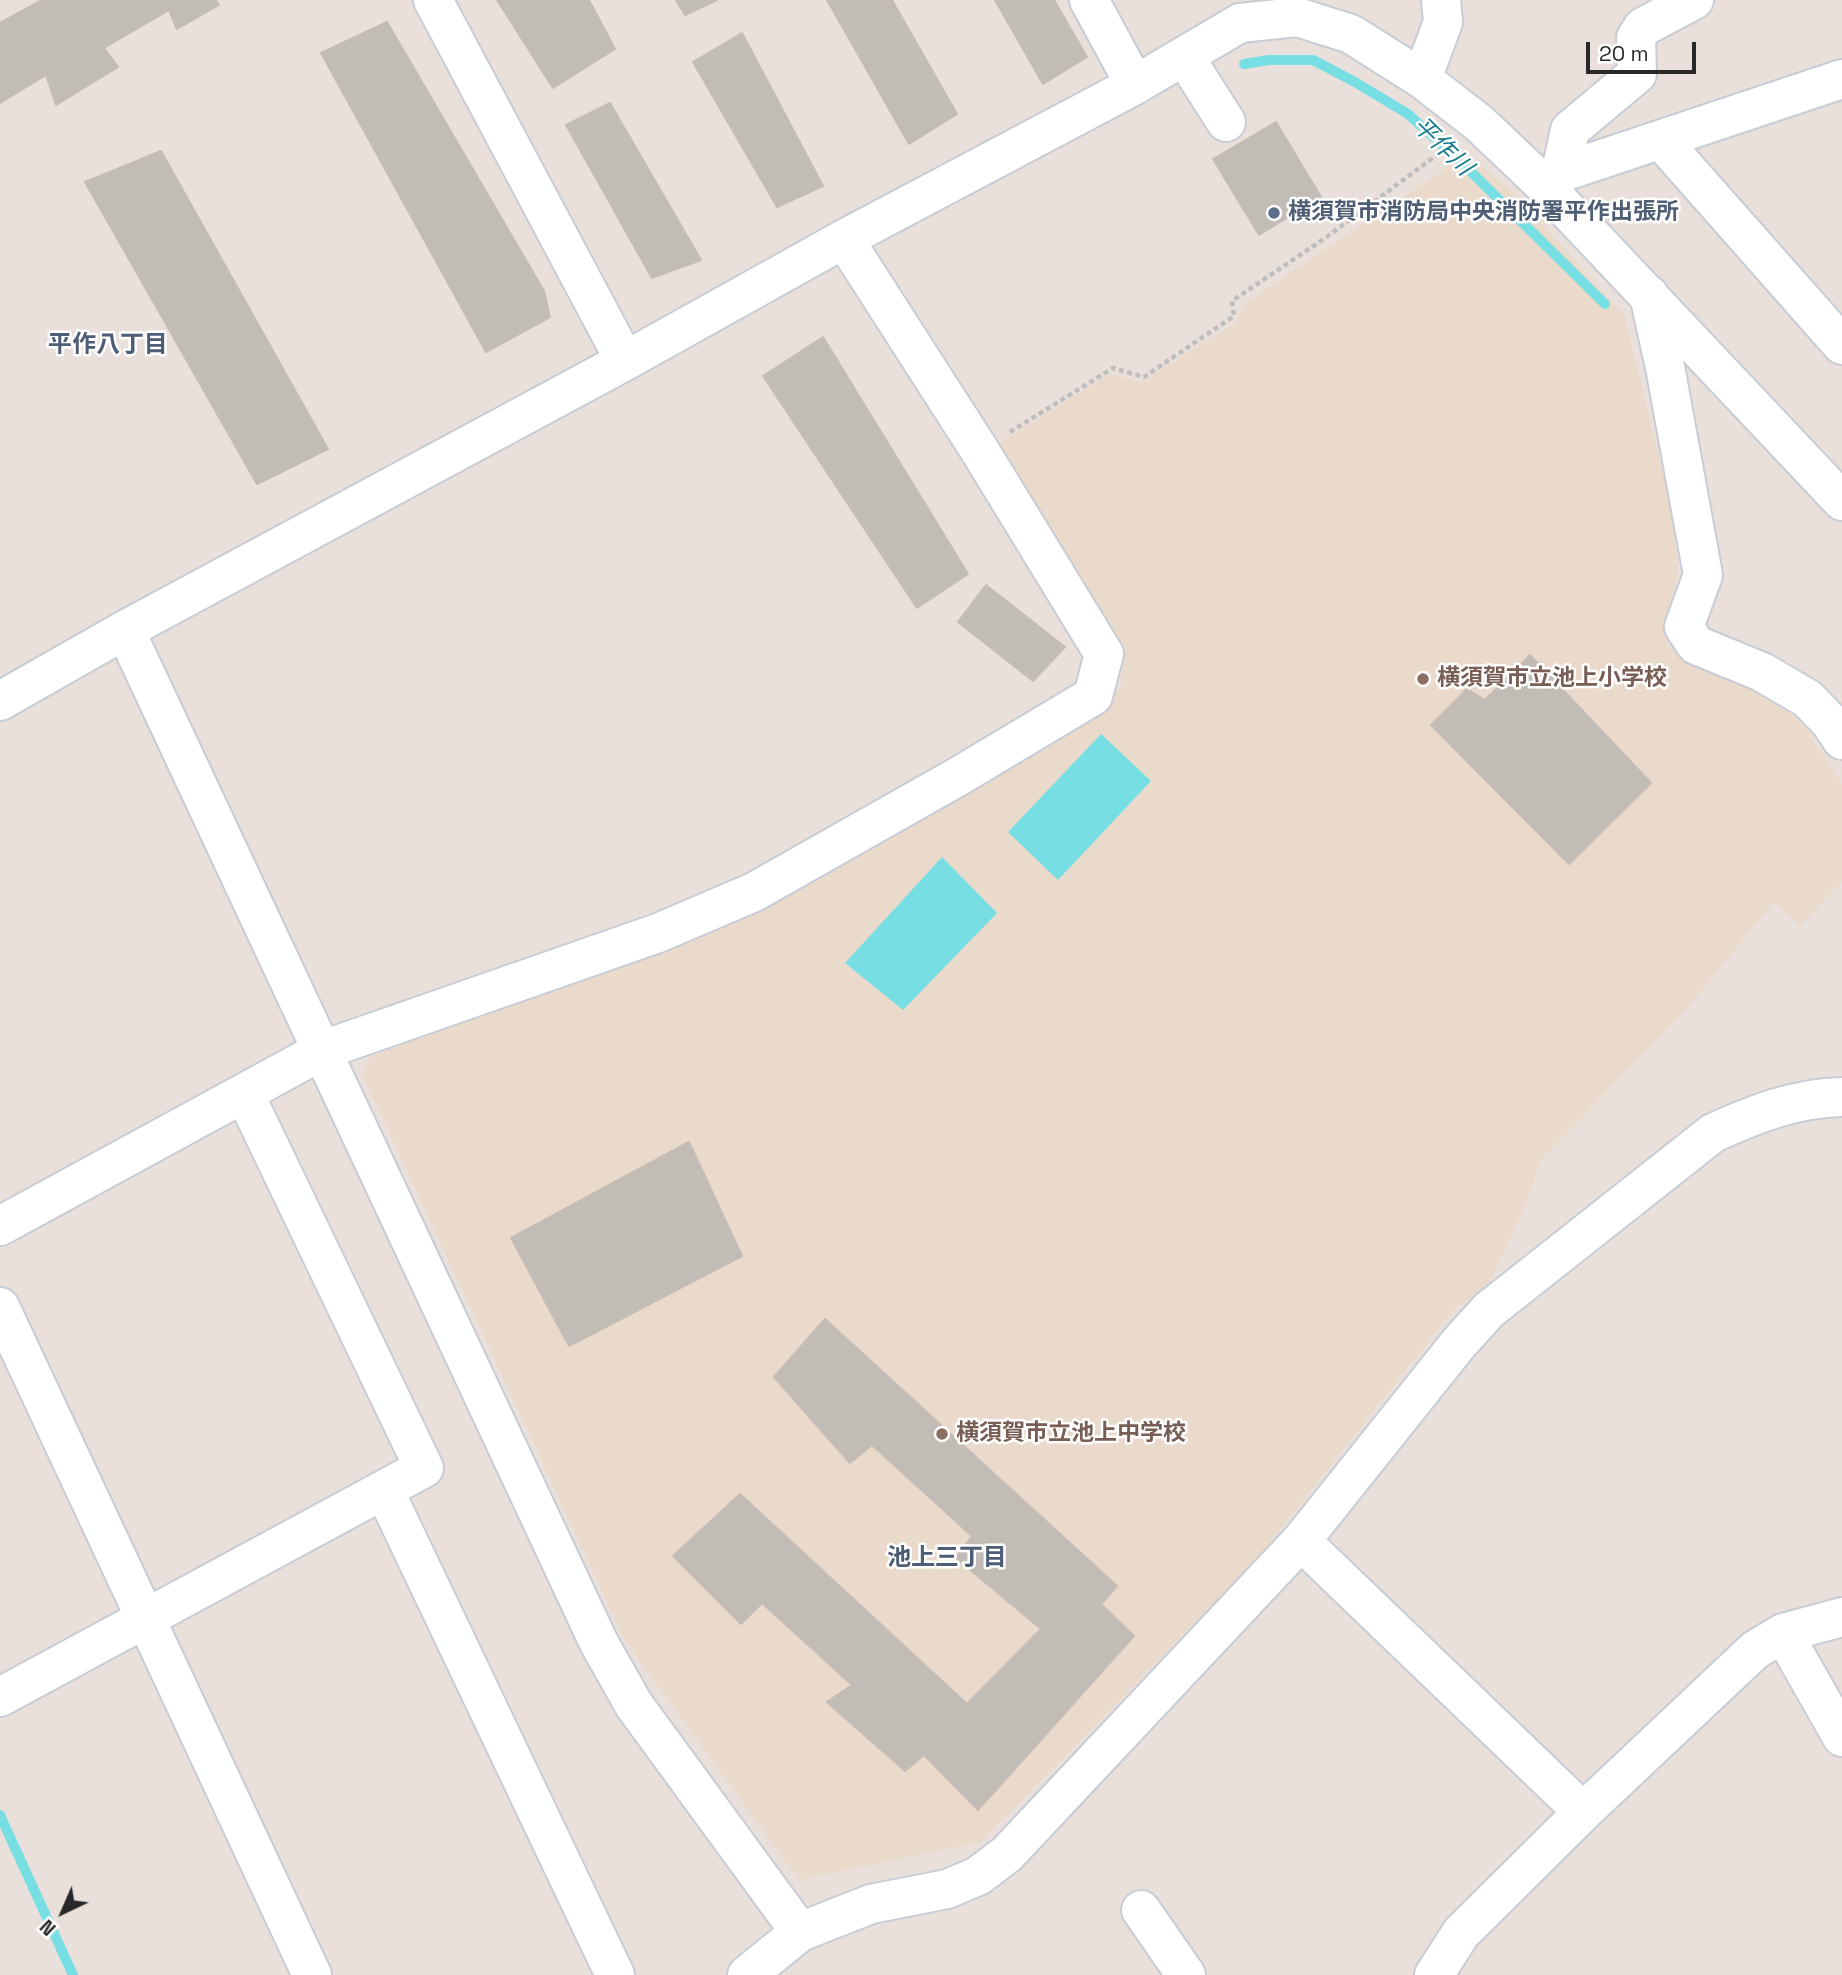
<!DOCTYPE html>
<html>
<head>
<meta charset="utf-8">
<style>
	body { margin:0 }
	#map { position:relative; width:1842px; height:1975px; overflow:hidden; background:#eae0db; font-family:"Space Grotesk",sans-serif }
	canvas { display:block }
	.north { position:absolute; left:28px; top:1877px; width:70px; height:70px; -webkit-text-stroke:5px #fff; paint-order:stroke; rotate:224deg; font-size:19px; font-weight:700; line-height:28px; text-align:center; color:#282828 }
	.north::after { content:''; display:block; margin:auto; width:24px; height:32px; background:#282828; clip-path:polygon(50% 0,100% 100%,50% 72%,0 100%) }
	.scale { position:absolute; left:1586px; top:42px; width:110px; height:32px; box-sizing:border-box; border:4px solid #282828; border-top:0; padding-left:9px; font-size:21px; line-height:24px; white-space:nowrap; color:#282828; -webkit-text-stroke:5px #fff; paint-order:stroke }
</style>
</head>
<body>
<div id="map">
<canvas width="1842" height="1975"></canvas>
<div class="north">N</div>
<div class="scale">20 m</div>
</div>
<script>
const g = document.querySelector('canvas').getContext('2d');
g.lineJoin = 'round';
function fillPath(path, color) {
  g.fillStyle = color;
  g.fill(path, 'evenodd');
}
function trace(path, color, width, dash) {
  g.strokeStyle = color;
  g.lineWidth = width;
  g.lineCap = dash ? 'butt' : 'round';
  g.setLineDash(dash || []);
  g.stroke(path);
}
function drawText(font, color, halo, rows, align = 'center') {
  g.font = font + ' "Space Grotesk","Noto Sans JP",sans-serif';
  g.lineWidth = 5;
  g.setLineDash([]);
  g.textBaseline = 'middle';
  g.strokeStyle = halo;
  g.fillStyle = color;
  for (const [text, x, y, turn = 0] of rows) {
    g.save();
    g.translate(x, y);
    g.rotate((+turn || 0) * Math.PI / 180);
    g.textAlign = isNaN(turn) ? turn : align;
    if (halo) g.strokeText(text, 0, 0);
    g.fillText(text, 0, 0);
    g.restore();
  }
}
fillPath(new Path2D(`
	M1467,154L1506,185L1624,314L1672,511L1678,571L1667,645L1703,655L1710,674L1742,684L1800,720L1842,784V882L1800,926L1774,902L1689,1006L1541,1160L1525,1207L1486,1289L1457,1306L1255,1561L981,1842L799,1880L625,1641L362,1074L370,1057L734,907L937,795L1121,689L1120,655L993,447L1109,374L1141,382L1235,323L1247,301Z`), '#eadacc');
fillPath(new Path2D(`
	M1101,734L1151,781L1058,880L1008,832Z
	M942,857L997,913L903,1010L845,963Z`), '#77dee3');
trace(new Path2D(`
	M1244,64L1269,60H1313L1355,82L1408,114L1464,165L1605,304
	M0,1815L73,1975`), '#77dee3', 10);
const building = new Path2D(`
	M42,0H216L219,5L177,29L169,10L104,48L118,67L56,105L46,75L0,103V23Z
	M497,0H589L615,49L553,88Z
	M676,0H717L685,15Z
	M827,0H892L957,114L909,144Z
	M995,0H1054L1087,57L1043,84Z
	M387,22L544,291L550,317L486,352L321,53Z
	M742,33L823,186L777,207L693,62Z
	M610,103L701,260L652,278L566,125Z
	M1276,122L1321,197L1259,235L1213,159Z
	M161,151L328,449L257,484L85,182Z
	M823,337L968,574L917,608L763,376Z
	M986,585L1065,647L1033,681L958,622Z
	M1530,655L1651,783L1569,864L1431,725L1467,689L1485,700Z
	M689,1142L742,1256L569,1346L511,1238Z
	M825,1319L1117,1586L1101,1604L1134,1636L978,1810L924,1755L905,1771L827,1702L852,1685L762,1603L741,1624L673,1556L740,1494L967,1704L1041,1629L956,1558L972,1536L872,1445L850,1463L774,1377Z`);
fillPath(building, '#c2bcb7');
trace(building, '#c5bcb5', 2);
const minor = new Path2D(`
	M433,0L625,361
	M1089,0L1135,85
	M1184,56L1226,122
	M1422,79L1443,22L1441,0
	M1661,140L1842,345
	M1561,172L1570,130L1637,74L1636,38L1643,27L1694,0
	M1539,180L1842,79
	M1649,295L1666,372L1703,575L1684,627L1696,645L1762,672L1808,699L1830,722L1842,740
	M125,630L599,1643L634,1705L800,1932
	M0,701L125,630L625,361L844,239L1135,85L1240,23L1297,17L1351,34L1422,79L1479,123L1539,180L1842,501
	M0,1226L323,1050L658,933L754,892L959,776L1093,696L1104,654L980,451L844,239
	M0,1307L312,1975
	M384,1490L615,1975
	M1301,1541L1583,1812
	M1783,1633L1842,1737
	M0,1697L424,1468L244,1093
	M1141,1910L1186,1975
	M747,1975L800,1932L871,1904L947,1889L978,1876L1007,1854L1301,1541L1459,1343L1489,1310L1713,1133C1755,1114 1795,1098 1842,1097
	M1434,1975L1461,1933L1583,1812L1755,1650L1783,1633L1842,1617`);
trace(minor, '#c7ccd5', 42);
trace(new Path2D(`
	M1010,432L1113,368L1144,377L1234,316L1232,301L1328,236L1449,146`), '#bebebe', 4.5, [5, 3.5]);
trace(minor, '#fff', 38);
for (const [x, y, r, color] of [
	[1274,213,7,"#5c6f8a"],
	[1423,679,7,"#8d6e63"],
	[942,1434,7,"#8d6e63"]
]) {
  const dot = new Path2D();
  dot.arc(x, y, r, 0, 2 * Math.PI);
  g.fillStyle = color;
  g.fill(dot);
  trace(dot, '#fff', 2.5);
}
drawText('bold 23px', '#4e5e75', '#fff', [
	["横須賀市消防局中央消防署平作出張所",1288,213]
], 'left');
drawText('bold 23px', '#785e54', '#fff', [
	["横須賀市立池上小学校",1437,679],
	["横須賀市立池上中学校",956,1434]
], 'left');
drawText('italic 24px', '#197e8c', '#fff', [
	["平作川",1442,147,44]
]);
drawText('bold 24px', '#4d5d75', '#fff', [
	["平作八丁目",108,345],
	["池上三丁目",947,1558]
]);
</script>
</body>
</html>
